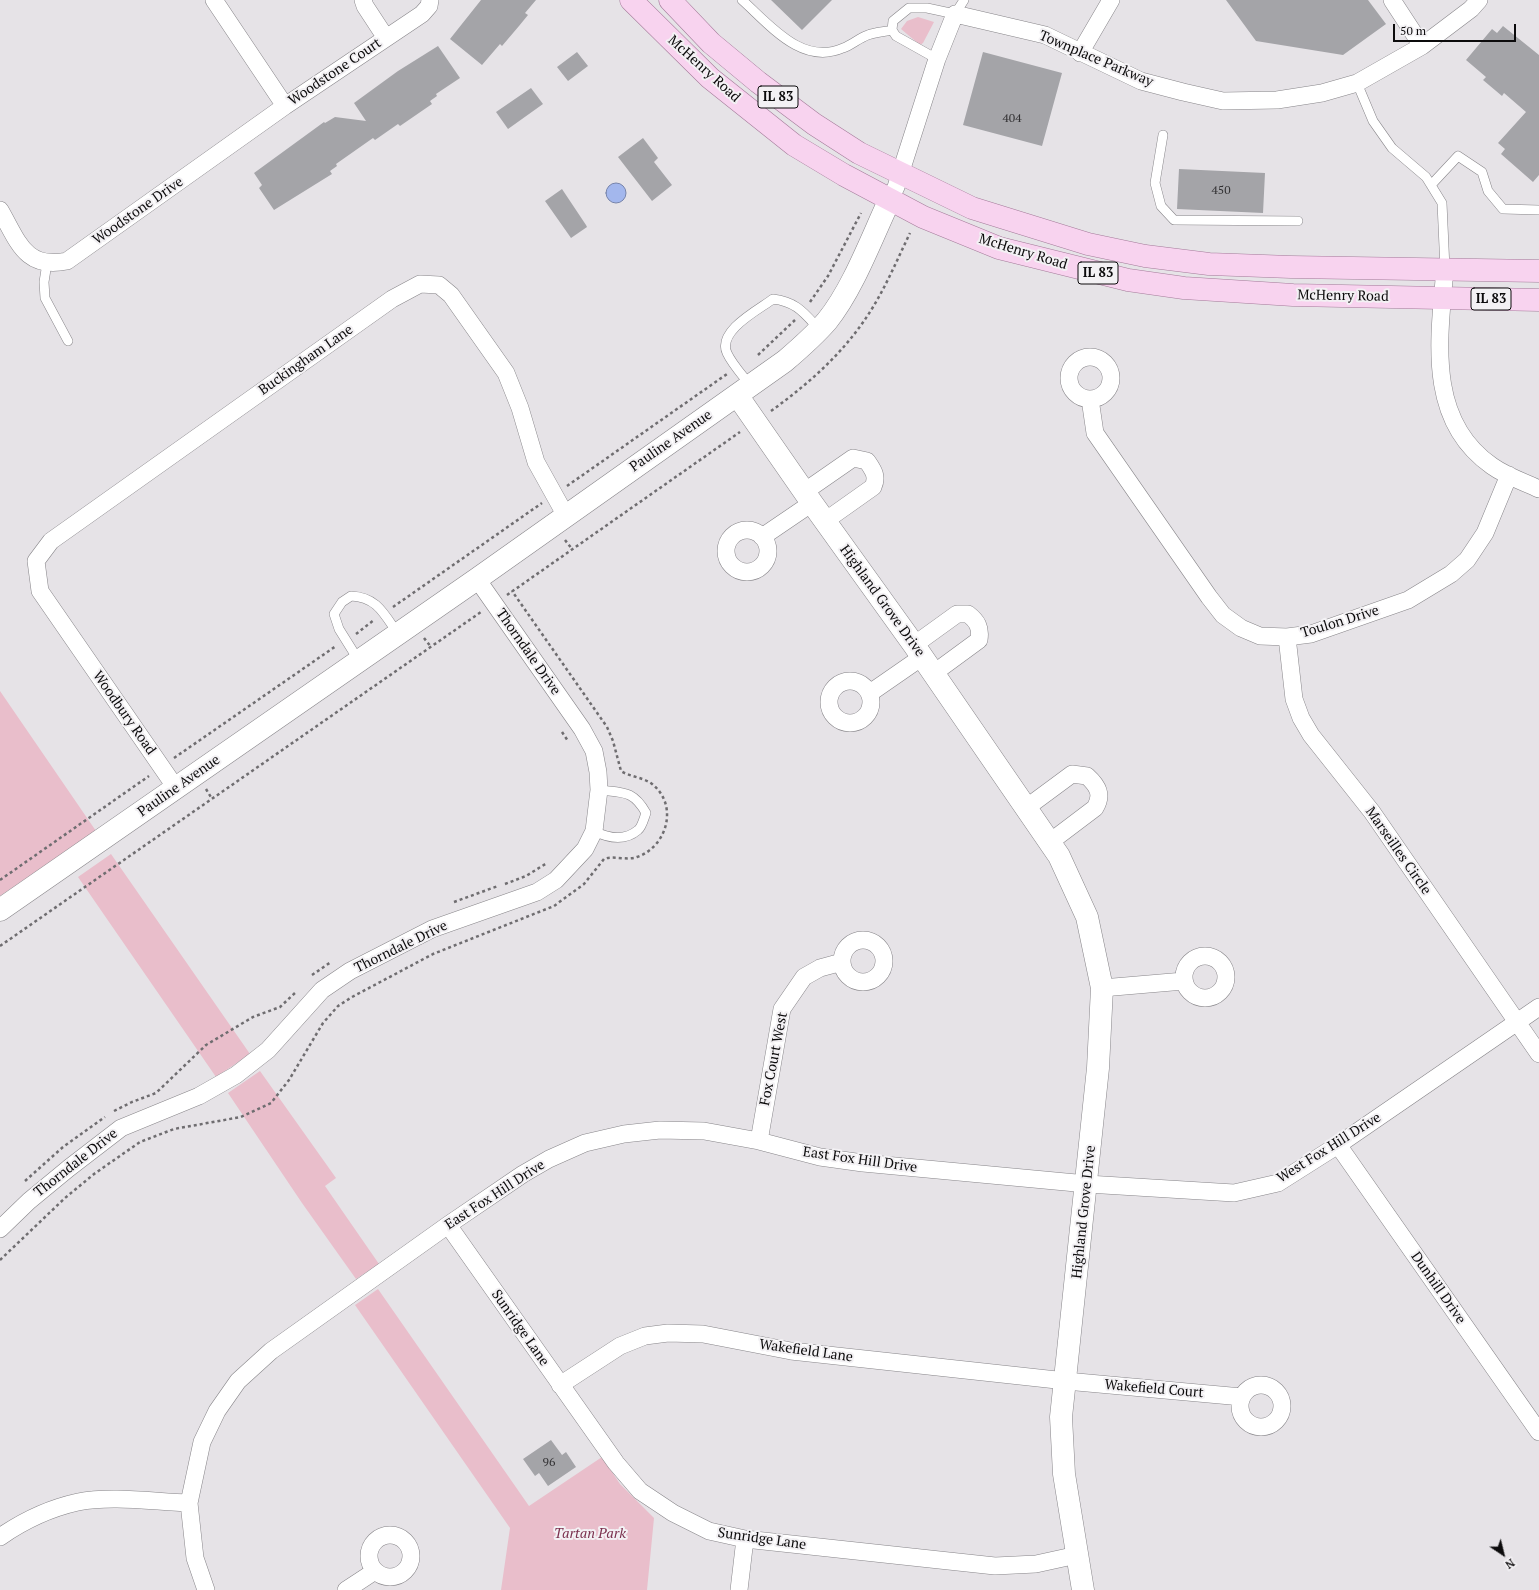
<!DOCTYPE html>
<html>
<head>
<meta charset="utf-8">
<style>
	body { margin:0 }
	#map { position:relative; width:1539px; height:1590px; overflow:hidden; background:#e6e3e7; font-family:"PT Serif",serif }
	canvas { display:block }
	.north { position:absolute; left:1483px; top:1534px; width:40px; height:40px; -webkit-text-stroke:3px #f3f1f4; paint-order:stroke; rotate:145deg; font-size:11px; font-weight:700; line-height:16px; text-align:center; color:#0c0b0c }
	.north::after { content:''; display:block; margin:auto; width:14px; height:18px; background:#0c0b0c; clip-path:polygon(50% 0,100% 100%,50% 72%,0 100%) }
	.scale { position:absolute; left:1393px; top:24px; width:123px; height:18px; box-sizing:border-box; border:2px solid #0c0b0c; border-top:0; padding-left:5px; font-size:12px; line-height:14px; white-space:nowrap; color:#0c0b0c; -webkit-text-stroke:3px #f3f1f4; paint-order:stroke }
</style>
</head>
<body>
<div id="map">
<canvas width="1539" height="1590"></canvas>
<div class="north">N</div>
<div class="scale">50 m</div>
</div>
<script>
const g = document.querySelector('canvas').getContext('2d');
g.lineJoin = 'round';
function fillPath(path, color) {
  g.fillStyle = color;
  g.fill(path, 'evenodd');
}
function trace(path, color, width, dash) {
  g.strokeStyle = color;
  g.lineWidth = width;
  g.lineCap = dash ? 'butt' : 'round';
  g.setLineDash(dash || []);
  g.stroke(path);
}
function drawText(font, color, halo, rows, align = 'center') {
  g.font = font + ' "PT Serif",serif';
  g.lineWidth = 4;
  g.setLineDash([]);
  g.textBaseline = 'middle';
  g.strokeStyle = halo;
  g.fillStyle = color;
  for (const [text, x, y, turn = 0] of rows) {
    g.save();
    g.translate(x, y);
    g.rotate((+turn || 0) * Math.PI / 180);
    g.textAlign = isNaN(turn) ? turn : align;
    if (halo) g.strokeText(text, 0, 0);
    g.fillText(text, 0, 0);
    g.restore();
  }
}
fillPath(new Path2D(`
	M918,17L934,22L923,43L920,45L901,29L907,21Z
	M0,691L96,831L0,896Z
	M111,854L250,1054L216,1077L78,877Z
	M260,1071L336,1178L325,1186L379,1264L356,1279L302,1203L228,1093Z
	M378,1289L529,1506L602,1457L620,1484L654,1518L647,1590H501L510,1528L355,1305Z`), '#e9becb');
const water = new Path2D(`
	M606 193a10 10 0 1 1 20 0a10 10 0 1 1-20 0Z`);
fillPath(water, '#a3b7ed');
trace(water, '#7683aa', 1);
fillPath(new Path2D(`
	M481,0H536L525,13L528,15L519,26L502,46L500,44L482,65L450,39Z
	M771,0H832L802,30Z
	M1226,0H1368L1386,24L1343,55L1256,41Z
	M1503,26L1539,55V175L1533,182L1501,154L1505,149L1498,143L1526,112L1504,93L1502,96L1483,80L1486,77L1466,60L1492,29L1497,33Z
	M438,46L460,78L436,94L437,96L430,101L432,104L400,126L398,124L375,140L373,138L336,164L337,166L330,171L332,174L274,210L259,188L262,185L254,173L324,122L325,123L335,117L366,121L354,103L398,71Z
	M577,52L588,66L568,81L557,67Z
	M983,52L1062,73L1042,146L963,125Z
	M531,88L543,104L508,129L496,112Z
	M643,138L658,158L654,162L672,185L652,201L618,157Z
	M1179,169L1265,173L1263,213L1177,209Z
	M562,189L586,225L587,227L571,238L545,201Z
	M551,1440L562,1455L566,1452L576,1467L548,1486L539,1473L535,1476L523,1459Z`), '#a4a4a8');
const service = new Path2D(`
	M742,0C770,25 802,66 843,48C852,45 859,38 868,35C875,32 884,32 892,30
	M937,59L896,36L892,30L893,21L909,8H927L955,14L964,0
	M1357,83L1373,121L1392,148L1426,177L1442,203L1445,269
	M1163,135L1155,183L1161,206L1174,220L1298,221
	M1431,185L1458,156L1482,172L1488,191L1503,209L1539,210
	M47,263L44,282L45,298L68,341
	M750,385C743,376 732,364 727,353C717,331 758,310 773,299C797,302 804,313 819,329
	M359,661L339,629L334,614L342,602L351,596C377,597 384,614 398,634
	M594,831C608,838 624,842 638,830C642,827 644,818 646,813C633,790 623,793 599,790`);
const minor = new Path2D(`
	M214,0L285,106
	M363,0L365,6L386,38
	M1392,0L1422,46
	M1080,53L1111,0
	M890,199L896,187L937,59L955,14L1045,35L1141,81L1183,92L1223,101L1277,100L1322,93L1357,83L1422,46L1471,9L1479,0
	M0,210C18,241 25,270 67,261L285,106L422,14L429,6L430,0
	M1445,269C1439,339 1426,420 1492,466C1506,476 1524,482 1539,489
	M1069 378a21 21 0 1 1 42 0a21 21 0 1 1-42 0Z
	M1090,399L1095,433L1209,597L1223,615L1241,628L1260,636L1287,637L1311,634L1408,600L1451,574L1467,560L1485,533L1509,475
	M804,492L853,458L867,461C873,470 878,476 873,487L825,521
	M726 551a21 21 0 1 1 42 0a21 21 0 1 1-42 0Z
	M762,537L812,503
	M1287,637L1294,699L1301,718L1311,735L1372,812L1539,1054
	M914,645L957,614H968C977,621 981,627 979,640L934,673
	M829 702a21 21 0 1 1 42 0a21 21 0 1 1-42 0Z
	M870,693L922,657
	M176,788L40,591L36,561L51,541L392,299L420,284L439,285L451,295L506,373L520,408L536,462L566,516
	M1026,808L1072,774L1087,776C1098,786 1103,795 1095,808L1050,842
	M842 961a21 21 0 1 1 42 0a21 21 0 1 1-42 0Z
	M1184 977a21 21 0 1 1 42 0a21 21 0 1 1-42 0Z
	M1102,988L1184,981
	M759,1141L782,1009L804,977L820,968L842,962
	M1338,1145L1539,1432
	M448,1225L616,1463L640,1491L673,1513L709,1531L745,1539L995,1566L1036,1564L1077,1555
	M0,1229L29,1201L69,1168L121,1128L199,1096L236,1075L268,1050L322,990L350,971L432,929L537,892L556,880L585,849L594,831L599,790L598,772L594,751L582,729L477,579
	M560,1385L620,1346L645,1336L668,1333L703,1334L791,1351L1066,1381L1242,1397
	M1240 1406a21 21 0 1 1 42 0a21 21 0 1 1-42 0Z
	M369 1556a21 21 0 1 1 42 0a21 21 0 1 1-42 0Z
	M0,1537C23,1521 51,1508 78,1502C112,1495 155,1502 189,1503
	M206,1590L195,1558L189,1503L202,1442L217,1411L238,1381L271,1351L448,1225L523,1174L549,1159L585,1143L624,1134L660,1130L704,1131L759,1141L820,1157L863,1163L1087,1184L1234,1193L1278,1183L1338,1145L1539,1007
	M346,1590L375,1571
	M739,1590L745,1539`);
const tertiary = new Path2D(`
	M737,395L812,503L914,645L1059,856L1087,917L1102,988L1098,1068L1061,1417L1064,1474L1083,1590
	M0,910L477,579L785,361C799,349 814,336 827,321C853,289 872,237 890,199`);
const primary = new Path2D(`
	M631,0L710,78L794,145L844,175L923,217L999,248L1128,280L1184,288L1293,295L1539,300
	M670,0L711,43L758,82L814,124L859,153L972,208L1088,244L1145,256L1209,264L1291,267L1539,271`);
trace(service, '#878589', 10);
trace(minor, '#878589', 18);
trace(tertiary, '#878589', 23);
trace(primary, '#a37a99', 23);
trace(new Path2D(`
	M810,302L828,276L861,213
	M758,355L795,320
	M771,411C811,382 847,350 873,307C887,284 898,258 910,233
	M567,486L727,374
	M565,540L572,549
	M507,595L740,432
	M393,607L542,503
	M356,634L374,620
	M424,638L431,647
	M562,732L568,741
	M174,758L336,646
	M206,789L212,799
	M0,880L149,776
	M505,884L526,876L547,863
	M454,902L498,886
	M0,946L481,612
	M312,975L331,962
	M114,1111L132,1102L156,1093L206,1045L253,1017L280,1007L296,992
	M25,1181L63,1147L105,1117
	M0,1260L65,1198L94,1174L140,1142L174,1129L241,1117L271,1103L289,1080L323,1023L338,1006L352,997L433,954L554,906L584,884L604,859C613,855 627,861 637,857C667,847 679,805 652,784C643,777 630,777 621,771L613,741L607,727L512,591`), '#6f6d70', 2.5, [3, 3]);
trace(service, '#fff', 9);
trace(minor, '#fff', 17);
trace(tertiary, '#fff', 22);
trace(primary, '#f8d3ef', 22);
drawText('12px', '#323133', null, [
	["404",1012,119],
	["450",1221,191],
	["96",549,1463]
]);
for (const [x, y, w] of [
	[778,97,40],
	[1098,273,40],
	[1491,299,40]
]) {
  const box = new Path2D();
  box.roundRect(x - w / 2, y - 11, w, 22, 3);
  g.fillStyle = '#f3f1f4';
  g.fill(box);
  trace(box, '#0c0b0c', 1);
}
drawText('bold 13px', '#0c0b0c', null, [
	["IL 83",778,97],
	["IL 83",1098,273],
	["IL 83",1491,299]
]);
drawText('14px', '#0c0b0c', '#f3f1f4', [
	["Townplace Parkway",1096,59,23],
	["McHenry Road",704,69,42],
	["Woodstone Court",335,72,-34],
	["Woodstone Drive",138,211,-35],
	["McHenry Road",1023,252,17],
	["McHenry Road",1343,296,1],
	["Buckingham Lane",306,360,-35],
	["Pauline Avenue",671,441,-35],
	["Highland Grove Drive",882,601,54],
	["Toulon Drive",1340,622,-17],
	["Thorndale Drive",528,652,55],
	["Woodbury Road",124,713,55],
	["Pauline Avenue",179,786,-35],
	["Marseilles Circle",1398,851,55],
	["Thorndale Drive",401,947,-26],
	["Fox Court West",774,1059,-79],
	["West Fox Hill Drive",1329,1148,-32],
	["East Fox Hill Drive",860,1160,8],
	["Thorndale Drive",76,1163,-38],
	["East Fox Hill Drive",495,1195,-33],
	["Highland Grove Drive",1084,1212,-84],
	["Dunhill Drive",1438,1288,55],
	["Sunridge Lane",520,1328,55],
	["Wakefield Lane",806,1351,8],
	["Wakefield Court",1154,1389,5],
	["Sunridge Lane",762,1539,8]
]);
drawText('italic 14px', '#7b304e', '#f3f1f4', [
	["Tartan Park",590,1534]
]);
</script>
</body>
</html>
